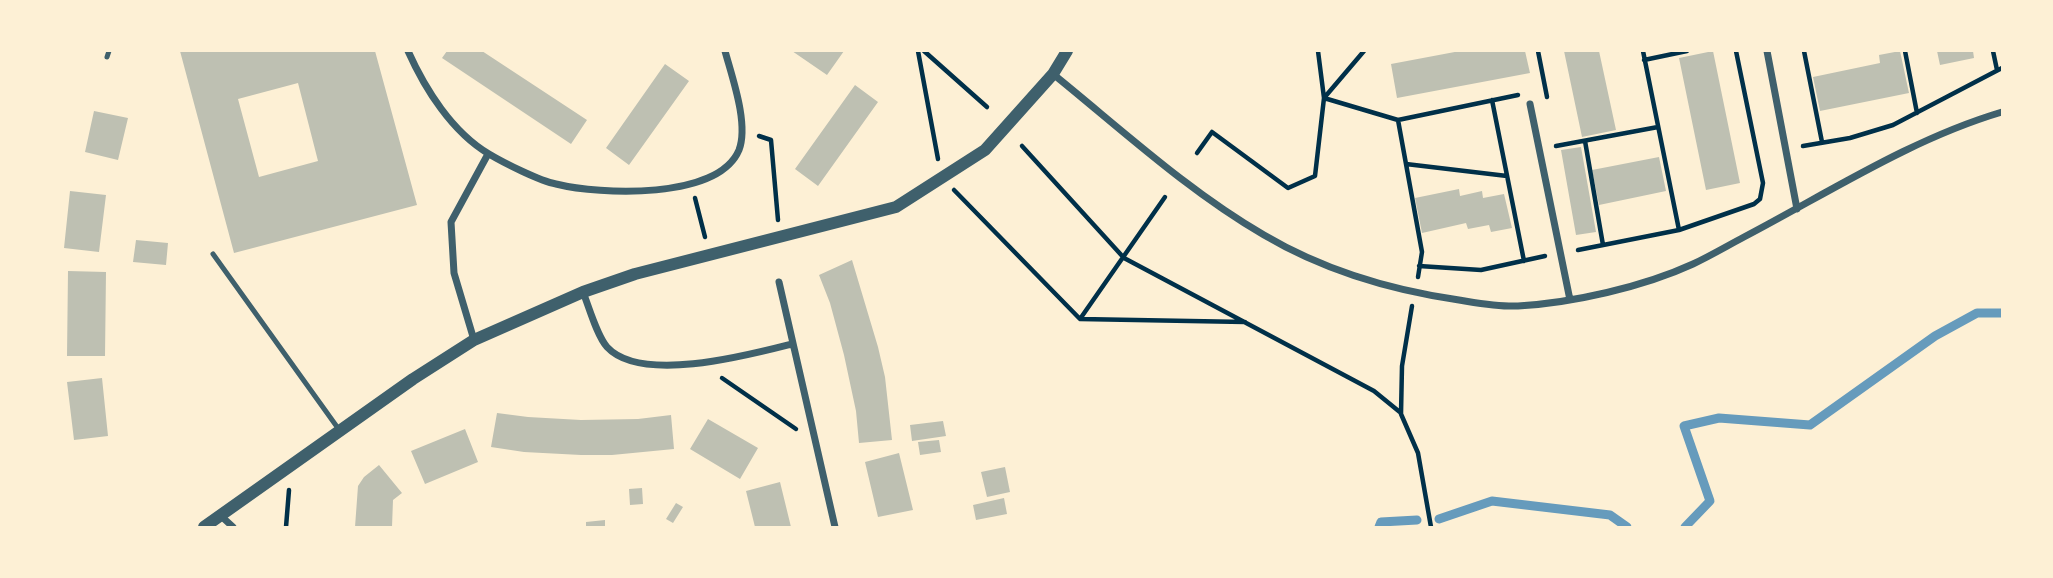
<!DOCTYPE html>
<html>
<head>
<meta charset="utf-8">
<style>
	body { margin:0 }
	#map { position:relative; width:2053px; height:578px; overflow:hidden; background:#fdf0d5; font-family:Lato,sans-serif }
	canvas { display:block }
	.frame { position:absolute; inset:0; border:52px solid #fdf0d5; pointer-events:none }
</style>
</head>
<body>
<div id="map">
<canvas width="2053" height="578"></canvas>
<div class="frame"></div>
</div>
<script>
const g = document.querySelector('canvas').getContext('2d');
g.lineJoin = 'round';
function trace(path, color, width, dash) {
  g.strokeStyle = color;
  g.lineWidth = width;
  g.lineCap = dash ? 'butt' : 'round';
  g.setLineDash(dash || []);
  g.stroke(path);
}
function fillPath(path, color) {
  g.fillStyle = color;
  g.fill(path, 'evenodd');
}
trace(new Path2D(`
	M1439,519L1492,501L1610,515L1627,527
	M1379,527L1381,522L1417,520
	M1685,527L1710,501L1684,426L1719,418L1810,425L1935,336L1977,313H2002`), '#669bbc', 9);
fillPath(new Path2D(`
	M180,51H375L417,205L234,253ZM298,83L318,161L259,177L238,99Z
	M447,51H482L587,120L571,144L442,58Z
	M792,51H844L827,75Z
	M1460,51H1525L1530,73L1397,98L1391,64Z
	M1564,51H1599L1616,130L1582,137Z
	M1713,51L1740,183L1706,190L1679,58Z
	M1900,51L1909,93L1820,111L1813,77L1880,63L1879,55Z
	M1937,51H1973L1974,58L1940,65Z
	M665,64L689,81L629,165L606,148Z
	M855,85L878,102L818,186L795,169Z
	M94,111L128,118L118,160L85,152Z
	M1581,147L1596,232L1576,235L1561,150Z
	M1659,157L1666,191L1599,205L1592,170Z
	M1459,189L1460,196L1482,191L1483,198L1504,194L1512,228L1491,232L1489,225L1468,229L1466,223L1422,233L1415,198Z
	M70,191L106,195L99,252L64,248Z
	M136,240L168,243L166,265L133,262Z
	M852,260L878,347L885,377L892,440L859,443L856,411L844,355L830,303L819,275Z
	M68,271L106,272L105,356H67Z
	M102,378L108,436L74,440L67,382Z
	M497,413L528,417L581,420L638,419L671,415L674,449L612,455H581L524,452L491,447Z
	M708,419L758,448L740,479L690,449Z
	M943,421L946,436L912,441L910,425Z
	M465,429L478,462L425,484L411,451Z
	M939,440L941,452L920,455L918,442Z
	M899,453L913,510L878,517L865,462Z
	M379,465L402,493L393,500L392,527H355L358,486L364,477Z
	M1005,467L1010,492L987,497L981,472Z
	M780,482L791,527H755L746,491Z
	M642,488L643,504L630,505L629,489Z
	M1004,498L1007,514L976,520L973,505Z
	M676,503L683,507L673,523L666,519Z
	M605,520V527H586V522Z`), '#bec0b2');
trace(new Path2D(`
	M918,51L938,159
	M924,51L987,107
	M1364,51L1324,98L1398,120L1422,252L1418,277
	M1538,51L1547,97
	M1643,51L1679,230
	M1804,51L1822,142
	M1905,51L1917,113
	M1993,51L1997,70
	M1644,60L1687,51
	M1492,100L1524,261
	M1398,120L1518,95
	M759,136L771,140L778,220
	M1585,141L1603,245
	M1022,146L1124,258L1374,391L1401,413
	M1556,146L1658,127
	M1803,146L1850,138L1893,125L2002,68
	M1197,153L1212,132L1288,188L1315,176L1324,98L1318,51
	M1406,164L1507,176
	M954,190L1080,319L1245,322
	M695,198L705,237
	M1578,250L1679,230L1754,204L1760,199L1763,183L1736,51
	M1419,266L1481,270L1545,256
	M1412,306L1402,366L1401,414L1418,453L1431,527
	M1080,319L1165,197
	M722,378L796,429
	M286,527L289,490`), '#003049', 4.5);
trace(new Path2D(`
	M107,57L109,51
	M213,254L340,431`), '#3f606c', 5);
trace(new Path2D(`
	M408,51C425,89 452,132 489,154C504,163 540,181 556,184C600,195 718,200 739,150C749,124 732,77 725,51
	M1767,51L1797,209
	M1053,74C1121,129 1188,191 1264,235C1325,271 1390,290 1459,300C1478,303 1499,307 1518,306C1572,303 1643,287 1693,264C1710,256 1727,246 1744,237C1828,193 1911,139 2002,112
	M1530,104L1570,300
	M779,282L835,527
	M583,292C589,307 597,336 607,347C641,384 749,355 792,344
	M474,340L454,273L451,222L488,154
	M221,516L233,527`), '#3f606c', 7);
trace(new Path2D(`
	M204,527L413,379L474,340L583,292L635,274L896,207L985,150L1053,74L1067,51`), '#3f606c', 12);
</script>
</body>
</html>
